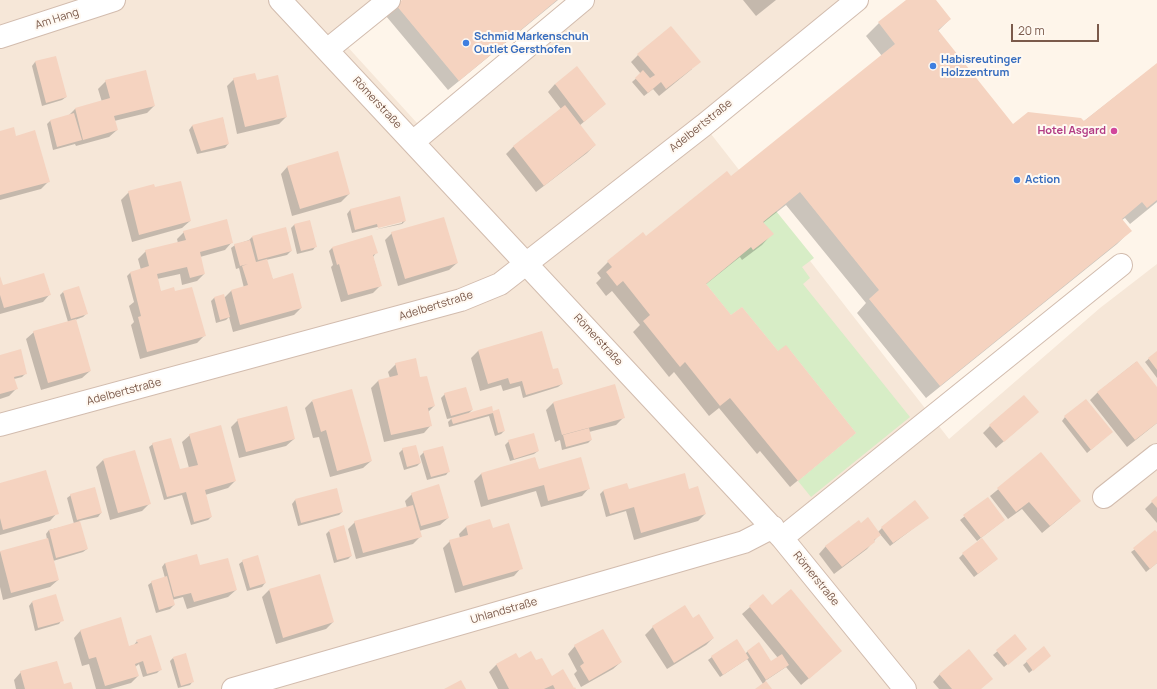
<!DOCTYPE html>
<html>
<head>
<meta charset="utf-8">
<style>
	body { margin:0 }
	#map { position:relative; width:1157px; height:689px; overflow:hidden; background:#fef5ea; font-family:Manrope,sans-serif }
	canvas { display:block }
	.scale { position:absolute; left:1011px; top:24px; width:88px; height:18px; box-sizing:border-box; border:2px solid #7b5a4b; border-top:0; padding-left:5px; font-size:12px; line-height:14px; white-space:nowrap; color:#7b5a4b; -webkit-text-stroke:3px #fff9f2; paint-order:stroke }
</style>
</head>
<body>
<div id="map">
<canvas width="1157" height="689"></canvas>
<div class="scale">20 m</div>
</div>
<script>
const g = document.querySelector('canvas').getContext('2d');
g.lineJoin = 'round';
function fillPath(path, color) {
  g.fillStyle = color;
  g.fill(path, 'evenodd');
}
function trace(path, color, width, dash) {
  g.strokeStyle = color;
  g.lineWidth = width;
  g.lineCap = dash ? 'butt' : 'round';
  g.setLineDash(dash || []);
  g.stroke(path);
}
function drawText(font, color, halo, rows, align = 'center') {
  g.font = font + ' Manrope,sans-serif';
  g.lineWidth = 4;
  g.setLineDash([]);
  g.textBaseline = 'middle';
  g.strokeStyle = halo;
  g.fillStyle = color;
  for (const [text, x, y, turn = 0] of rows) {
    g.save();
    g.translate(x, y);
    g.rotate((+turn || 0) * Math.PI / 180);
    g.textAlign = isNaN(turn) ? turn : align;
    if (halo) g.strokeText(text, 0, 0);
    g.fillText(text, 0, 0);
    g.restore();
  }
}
fillPath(new Path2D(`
	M0,0H375L335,33L427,134L587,0H857L704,125L949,439L1100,308L1157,264V689H0Z`), '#f6e7d8');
fillPath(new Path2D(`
	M776,211L814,258L802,267L810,278L803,284L910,417L811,497L798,481L856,433L790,350L778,351L742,307L731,315L706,284L751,247L753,250L773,234L763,222Z`), '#d7edc6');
fillPath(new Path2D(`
	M403,0H558L448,90L386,16Z
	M743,0H776L756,16Z
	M908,0H934L950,19L937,32L1013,125H1079L1157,64V202L1130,224L1125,218L1122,220L1130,231L1117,244L926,398L857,313L866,303L786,205L763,223L772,234L762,245L742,260L740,257L705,285L731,317L855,433L790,487L760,451L757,454L719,408L709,416L674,372L669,377L633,332L640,325L612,291L606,296L596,283L601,278L597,273L608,262L643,234L646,238L731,177L882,56L866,36L879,23Z
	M638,55L692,69L659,96L653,89L644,96L632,82L641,74L631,62Z
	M55,57L66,97L62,100L42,106L32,66L35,62Z
	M234,79L256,81L286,117L279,124L237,134L227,86Z
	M106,81L154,106L147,113L114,121L117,130L109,137L76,146L75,144L53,150L47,124L50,121L68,116L75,109L102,102L98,89Z
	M555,84L605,104L579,126L595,145L587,153L536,192L506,154L513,147L561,109L548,92Z
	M223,119L228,144L225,148L197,154L189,130L192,126Z
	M0,132L16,137L49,181L41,189L0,200Z
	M288,166L349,194L341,202L292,216L281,174Z
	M129,192L190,221L182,228L132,242L121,200Z
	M399,197L405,221L402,224L374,230L402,223V221L352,233L347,214L350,210Z
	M309,221L316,246L313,250L297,254L291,228L294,225Z
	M184,232L232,242L225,250L200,257L204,274L197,281L182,285L180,274L157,279L160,290L204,336L197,343L140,359L131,325L134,322L129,306L134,302L127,276L130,273L141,270L138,259L146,251L178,243L177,239Z
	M392,233L457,263L449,270L398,286L385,240Z
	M252,237L291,251L287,255L266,260L272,278L301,308L294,315L233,332L229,317L226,320L216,323L211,301L214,298H224L231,291L244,288L239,268L236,269L231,248L235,245L249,240Z
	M332,248L376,253L373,257L381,285L373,293L341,302L331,267L333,265L329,251Z
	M0,278L2,286L50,294L43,302L0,314Z
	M63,292L86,314L83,317L75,320L90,371L82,378L41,390L26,339L34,332L68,322L60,295Z
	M541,332L552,371L562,384L558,387L523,398L520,386L503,391L501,385L480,391L471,358L478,351Z
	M1157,352V378L1145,362Z
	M0,356L26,373L22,377L14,379L16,389L9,396L0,399Z
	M1136,362L1157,389V423L1127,447L1090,400L1097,393Z
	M396,364L420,379L434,406L428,412L431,425L424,433L384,442L371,388L378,381L390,378L388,372Z
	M445,394L472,410L468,414L493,412L504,431L501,434L495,436L489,416L449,427L448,422L452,418L447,419L441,398Z
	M312,401L371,461L363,468L330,477L319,437L313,438L305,408Z
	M553,403L623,418L616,425L589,432L591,440L588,443L562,450L560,440L555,442L546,410Z
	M1065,417L1108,435L1087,453L1062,421Z
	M1030,419L996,448L983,433L990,426Z
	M238,420L294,439L286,446L239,458L231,427Z
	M190,435L235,481L228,488L205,495L211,517L208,520L191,525L182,495L164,500L149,447L153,444L179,470L189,468L182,442Z
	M509,441L538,451L534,454L510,461L505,445Z
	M403,449L420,463L417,466L404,470L399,453Z
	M424,452L449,471L446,475L427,480L420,456Z
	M1041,454L1072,508L1042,533L1022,509L1008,519L990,496Z
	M535,458L538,470L589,488L582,496L541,507L536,491L481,507L474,481L481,474Z
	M103,460L149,504L142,511L110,520L96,467Z
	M0,484L57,513L50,521L0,535Z
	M688,490L705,514L698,521L634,540L626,511L606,517L600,494L603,491Z
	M412,494L448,518L440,525L419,531L421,536L413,544L356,559L348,529L355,522L407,508L405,501Z
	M71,495L101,513L98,517L79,521L87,549L83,552L53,561L58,580L50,587L3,600L0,587V552L47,539L46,534L49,530L74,524L67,498Z
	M1157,497V523L1145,509Z
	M987,499L1004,520L977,541L960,520Z
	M295,500L342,512L339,515L298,526L292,504Z
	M927,518L890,546L880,534L867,549L834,574L819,554L826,546L861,524L878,532L882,528Z
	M466,527L492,529L521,568L514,576L455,593L443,548L450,541L460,538L459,534Z
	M329,531L351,556L348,559L334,563L326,534Z
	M1157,534V563L1146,572L1131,552Z
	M963,554L997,559L974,577L959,558Z
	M243,561L265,583L262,587L247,591L239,564Z
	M165,563L199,566L236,590L228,597L187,609L183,597L172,600L174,605L170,609L156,613L148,585L152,582L165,578L162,567Z
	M269,590L333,622L326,629L276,644L262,597Z
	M32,602L62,620L59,624L35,631L29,606Z
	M685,607L693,619L713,638L706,645L667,669L645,635L653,627Z
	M750,607H772L841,651L801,685L786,667L765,681L770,689H757L763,684L747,659L720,677L708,660L712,657L745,654L748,651L771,662L778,658L742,614Z
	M81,630L128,647L134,645L137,641L161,669L157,673L143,677L139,664L135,667L138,676L131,683L110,689H96L89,664L82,666L74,638Z
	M1015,636L1022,652L1004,667L993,655Z
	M575,646L621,662L613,669L581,687L574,674L577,671L568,654Z
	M1043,648L1046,659L1029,673L1023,665Z
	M173,658L193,681L190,685L178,688L170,661Z
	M518,659L536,662L551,677L573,689H498L489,672L496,665Z
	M21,672L72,689H16L14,680Z
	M940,674L981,689H939L933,682Z`), '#0003');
fillPath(new Path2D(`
	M402,0H557L459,81L396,5Z
	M906,0H936L951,19L938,30L1013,124L1028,112L1081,118L1084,121L1157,63V200L1147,208L1142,202L1122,219L1132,231L940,386L869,299L879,290L800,192L763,222L774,234L753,250L751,247L706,284L731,315L742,307L778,351L786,345L856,433L798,481L730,398L720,406L685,362L680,367L643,321L650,315L623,281L617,286L606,272L612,267L607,261L643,232L646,236L727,171L731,176L895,44L878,22Z
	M671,26L701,62L666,89L661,82L648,93L635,78L643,70L650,78L655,75L637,54Z
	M56,56L67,97L46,103L35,61Z
	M577,66L606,104L584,122L555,84Z
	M146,70L155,106L114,116L118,130L83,140L75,108L110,98L105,80Z
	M255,73L257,80L278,75L287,117L245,127L233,78Z
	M565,105L596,145L544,186L513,146Z
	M74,113L82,140L57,147L50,120Z
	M223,117L229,144L201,151L192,125Z
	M14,127L16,136L35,130L50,182L0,195V131Z
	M338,151L350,194L300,209L287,166Z
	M181,181L191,221L139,235L128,191L154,184L155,187Z
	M400,196L406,221L378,228L377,224L355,230L350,209Z
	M444,217L458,263L405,279L391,232Z
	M227,219L233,243L200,252L205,274L190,278L187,267L157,274L161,291L174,287L175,291L192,287L206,336L147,352L138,317L141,316L130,272L149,266L145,250L186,240L183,231Z
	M310,220L317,247L301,251L294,224Z
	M286,227L292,251L258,260L252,236Z
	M372,235L378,253L373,255L382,286L348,295L339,264L337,265L332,247Z
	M250,240L256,262L267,259L273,279L293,273L302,308L240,325L231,290L248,285L242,266L248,264L240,266L234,244Z
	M44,273L51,295L4,308L0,295V276L3,285Z
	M79,286L88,314L71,319L63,291Z
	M224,294L230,317L220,320L214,297Z
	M76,319L91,371L48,383L33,331Z
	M542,331L553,369L558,368L563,384L526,395L522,381L510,384L508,378L488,384L478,350Z
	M21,349L27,374L14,377L18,389L0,394V355Z
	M1157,351V370L1148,358Z
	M416,358L420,377L427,376L435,406L428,408L432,426L391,435L378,380L398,375L395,363Z
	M1137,361L1157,387V423L1135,440L1097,392Z
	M615,384L625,418L562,435L553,402Z
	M466,387L473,410L451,416L444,393Z
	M352,389L372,461L337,471L326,430L321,432L312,400Z
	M1024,395L1039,412L1004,442L989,425Z
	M1086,399L1113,432L1091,450L1064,416Z
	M287,406L295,439L246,452L237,419Z
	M492,406L493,411L499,409L505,431L498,433L493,413L453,424L451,418Z
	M221,425L236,481L205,490L212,517L194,522L186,492L167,497L152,443L171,438L180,469L198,465L189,434Z
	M589,428L592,440L566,447L563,435Z
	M534,433L539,451L514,459L508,440Z
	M416,445L421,463L407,467L402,448Z
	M443,446L450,472L431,477L423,451Z
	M135,450L151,504L118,513L103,459Z
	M1041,452L1081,501L1050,526L1029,502L1016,512L997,488Z
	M535,457L539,469L581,457L590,489L548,501L544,485L488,500L481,473Z
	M46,470L59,514L3,530L0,518V483Z
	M685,473L689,489L698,486L706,514L641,533L634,507L610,514L603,490L627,483L629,489Z
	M439,484L449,518L421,526L411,493Z
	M95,487L102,513L77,520L70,494Z
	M337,488L343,512L301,523L295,499Z
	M1157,496V508L1151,501Z
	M988,497L1005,520L981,538L963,515Z
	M915,500L929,518L893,543L881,527Z
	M413,505L422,537L363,553L354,521Z
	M868,517L881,535L874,540L875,542L842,567L825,546L859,520L861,523Z
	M490,519L493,528L509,523L523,569L463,586L449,540L468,535L466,526Z
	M80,521L88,549L56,558L49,530Z
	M344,525L352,556L337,560L329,530Z
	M1155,530L1157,532V563L1150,569L1133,548Z
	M48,538L59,580L11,593L0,551Z
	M982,538L998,559L978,574L962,553Z
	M197,554L200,565L228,558L237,590L194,602L191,593L174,597L165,563Z
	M258,555L266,583L250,588L242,560Z
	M320,574L334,622L283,638L269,589Z
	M167,576L175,605L159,610L151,581Z
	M791,589L842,651L809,679L749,606L763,594L772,605Z
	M56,594L64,621L38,628L32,601Z
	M685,605L693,618L699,614L714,638L674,663L652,626Z
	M121,617L129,646L138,643L136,640L151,635L162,670L147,674L143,661L135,664L139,676L105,686L96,657L89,659L80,630Z
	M603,629L622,662L589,681L580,666L584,663L574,645Z
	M1015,634L1027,649L1008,665L996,650Z
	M737,639L749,658L723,675L711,656Z
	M759,642L771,661L782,654L789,665L766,680L747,651Z
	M1044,646L1051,656L1033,671L1026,661Z
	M969,649L993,679L981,689H952L939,674Z
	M531,651L536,660L542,658L552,676L563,669L574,688L575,687L576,689H555L553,685L544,689H509L496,664L516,653L519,658Z
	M186,653L194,682L181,686L173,657Z
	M57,661L64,684L71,682L73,689H25L20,671Z
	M461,680L466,689H444Z
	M766,681L772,689H755Z`), '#f5d3c0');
const minor = new Path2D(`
	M280,0L782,538L905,689
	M0,37L114,0
	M327,50L389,0
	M413,142L583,0
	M0,425L461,300L500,284L527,263L704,125L857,0
	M1104,497L1157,455
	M782,538L1121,265
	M233,689L744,542L773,527`);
trace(minor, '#d2bcae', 24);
trace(minor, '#fff', 22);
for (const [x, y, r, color] of [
	[466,43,4,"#3f7fe0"],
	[933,66,4,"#3f7fe0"],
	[1114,131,4,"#d1479c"],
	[1017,180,4,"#3f7fe0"]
]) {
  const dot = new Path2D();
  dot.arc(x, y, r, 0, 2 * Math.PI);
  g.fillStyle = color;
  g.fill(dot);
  trace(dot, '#fff9f2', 1.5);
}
drawText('11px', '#7b5a4b', '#fff9f2', [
	["Am Hang",57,19,-18],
	["Römerstraße",377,103,47],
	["Adelbertstraße",701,126,-39],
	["Adelbertstraße",436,306,-17],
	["Römerstraße",598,340,47],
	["Adelbertstraße",124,392,-15],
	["Römerstraße",816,579,51],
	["Uhlandstraße",504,611,-16]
]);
drawText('bold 11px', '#366cbe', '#fff9f2', [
	["Schmid Markenschuh",474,37],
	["Outlet Gersthofen",474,50],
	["Habisreutinger",941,60],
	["Holzzentrum",941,73],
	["Action",1025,180]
], 'left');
drawText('bold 11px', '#b23c85', '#fff9f2', [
	["Hotel Asgard",1106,131]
], 'right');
</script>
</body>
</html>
